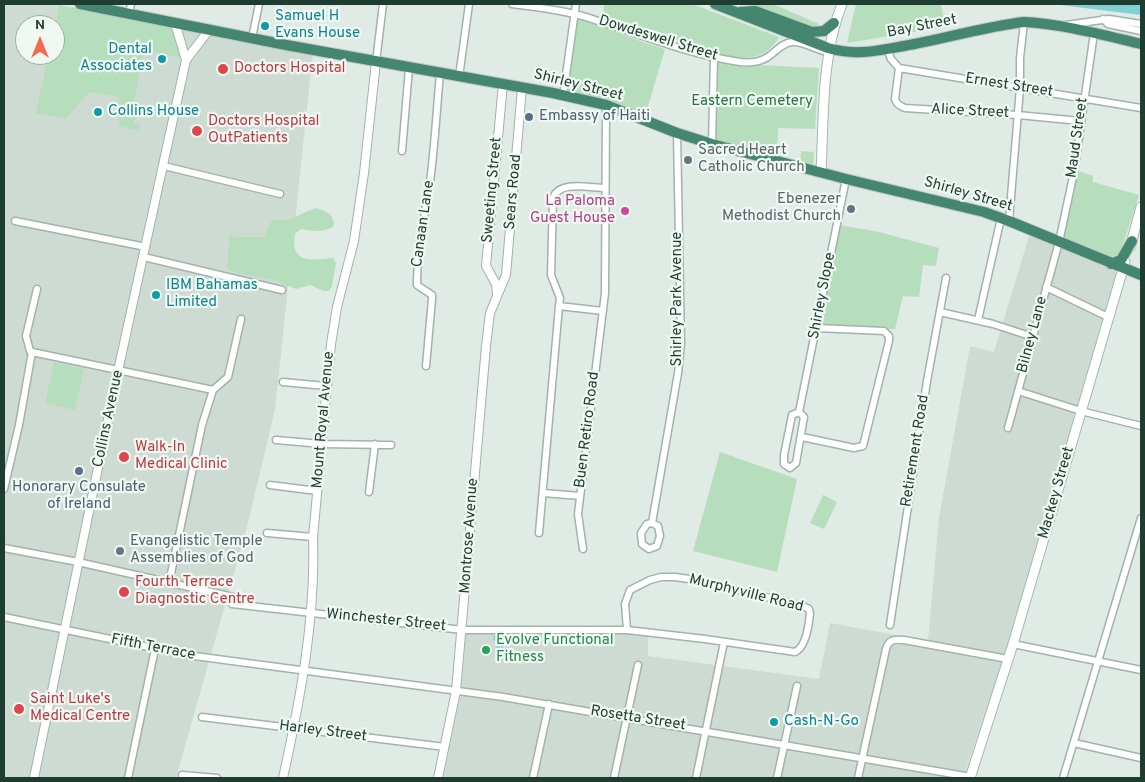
<!DOCTYPE html>
<html>
<head>
<meta charset="utf-8">
<style>
	body { margin:0 }
	#map { position:relative; width:1145px; height:782px; overflow:hidden; background:#dfebe4; font-family:Overpass,sans-serif }
	canvas { display:block }
	.frame { position:absolute; inset:0; border:5px solid #1f3c31; pointer-events:none }
	.north { position:absolute; left:15px; top:15px; width:50px; height:50px; box-sizing:border-box; background:#eff8f2; border:1px solid #9cada5; border-radius:50%; rotate:0deg; font-size:14px; font-weight:700; line-height:20px; text-align:center; color:#1f3c31 }
	.north::after { content:''; display:block; margin:auto; width:18px; height:22px; background:#f9674e; clip-path:polygon(50% 0,100% 100%,50% 72%,0 100%) }
</style>
</head>
<body>
<div id="map">
<canvas width="1145" height="782"></canvas>
<div class="frame"></div>
<div class="north">N</div>
</div>
<script>
const g = document.querySelector('canvas').getContext('2d');
g.lineJoin = 'round';
function fillPath(path, color) {
  g.fillStyle = color;
  g.fill(path, 'evenodd');
}
function trace(path, color, width, dash) {
  g.strokeStyle = color;
  g.lineWidth = width;
  g.lineCap = dash ? 'butt' : 'round';
  g.setLineDash(dash || []);
  g.stroke(path);
}
function drawText(font, color, halo, rows, align = 'center') {
  g.font = font + ' Overpass,sans-serif';
  g.lineWidth = 4.5;
  g.setLineDash([]);
  g.textBaseline = 'middle';
  g.strokeStyle = halo;
  g.fillStyle = color;
  for (const [text, x, y, turn = 0] of rows) {
    g.save();
    g.translate(x, y);
    g.rotate((+turn || 0) * Math.PI / 180);
    g.textAlign = isNaN(turn) ? turn : align;
    if (halo) g.strokeText(text, 0, 0);
    g.fillText(text, 0, 0);
    g.restore();
  }
}
fillPath(new Path2D(`
	M4,4H54L313,52L275,409L247,527L176,778H4ZM25,25H55V55H25Z
	M1030,233L1117,272L1004,656L963,778H443L461,693L466,632H621L648,636V656L819,679L830,623L928,641L939,518L970,346L994,352Z`), '#cddbd3');
fillPath(new Path2D(`
	M604,4H692L779,37C765,61 747,59 723,56L603,15Z
	M732,4H773L819,24L812,29L751,5H732Z
	M856,4H941L945,27L847,43Z
	M59,5L174,26L182,58L144,50L134,103L138,104L134,123L141,124L139,131L118,126L121,106L118,105L119,97L89,92L66,118L36,113L48,55H55V25Z
	M578,19C608,27 635,41 665,49L645,116L613,102L567,93Z
	M718,63L819,68L815,129L778,128L777,158L715,142Z
	M801,151L814,152L813,165L800,162Z
	M1078,171L1093,176V182L1139,195L1120,254L1110,260L1061,240Z
	M315,208C326,210 334,214 334,226C325,233 312,231 301,229L295,234C290,264 310,260 333,258L336,263L332,286L329,291H324L310,285L296,289L277,281L236,273L227,268L230,234L234,237H264L270,223L274,220H288Z
	M840,225L879,232L939,248L936,266L923,265L919,297L903,296L895,329L820,326Z
	M54,362L84,369L75,410L45,403Z
	M720,452L797,479L777,572L693,551Z
	M823,495L837,502L824,529L810,523Z`), '#b6debd');
fillPath(new Path2D(`
	M1052,4H1141V15Z
	M494,635L504,636L503,658L495,657L497,641L493,640Z`), '#83d0d4');
const minor = new Path2D(`
	M512,4C541,8 571,11 598,21C645,36 691,55 740,62C748,63 759,62 766,58C775,53 781,43 792,42C805,41 815,50 828,52
	M129,14L131,4
	M1103,19L1108,24L1141,31
	M1066,25L1109,19L1141,24
	M252,38L259,4
	M887,49L891,59L899,68L1141,108
	M376,62L383,4
	M899,68L895,99C897,105 900,106 905,108L1018,115L1080,121
	M459,77L469,4
	M563,96L576,4
	M712,144L714,57
	M402,151L409,68
	M164,166L280,194
	M15,221L146,247
	M1009,221L1020,88V58L1024,22
	M144,257L282,290
	M1046,287L1108,317
	M603,311L559,306L560,298L551,275L553,198C559,180 590,188 605,188
	M940,312L993,324L1033,337
	M978,320L1001,218
	M32,352L213,390
	M426,366L432,299V295L417,285C417,247 426,211 431,174C435,140 437,107 440,73
	M283,382L326,386
	M1018,391L1081,411L1141,426
	M799,412L846,179
	M799,412L804,417L796,463L790,468L784,464V455L792,415Z
	M1008,428L1059,242L1074,172L1094,33
	M802,437L854,448L863,446L889,341V336L884,331L817,328
	M276,440L322,444L391,445
	M270,485L317,491
	M4,489L19,425L32,352L30,351L26,336L37,289
	M369,492L375,444
	M543,493L580,496
	M652,523L658,526L660,536L657,546L649,549L642,544L641,533L647,524L652,523L678,373L681,344L677,133
	M267,533L313,537
	M539,533L559,306
	M4,548L78,562L242,599
	M583,549L578,514L605,293L606,105
	M169,583L202,425L213,390L228,377L241,319
	M232,604L463,630H627L625,604L630,590L650,580L661,577H675L696,580L803,606L809,609L810,613C809,624 806,647 795,652L705,639L627,630
	M4,617L187,655L503,697L971,777
	M890,625L927,381L946,278
	M1013,644L1141,670
	M202,717L445,747
	M1074,743L1141,758
	M182,775L217,778
	M128,778L155,649
	M533,778L549,704
	M614,778L638,665
	M696,778L724,642
	M777,778L797,686
	M858,778L886,649C889,639 895,639 904,640L1008,659
	M1063,778L1141,518`);
const tertiary = new Path2D(`
	M175,23L186,60
	M497,294L496,284L486,266L503,84
	M34,778L118,371L186,60L209,30
	M283,778C300,700 316,618 313,537L331,344L337,307L354,241L364,173L376,62
	M438,778L456,691L486,346L490,313L506,275L522,88`);
const secondary = new Path2D(`
	M821,172C824,116 821,57 842,4
	M1130,247L1141,207
	M970,778L1013,644L1125,262`);
const trunk = new Path2D(`
	M80,4L286,45L553,93L606,105L677,133L712,144L846,179L984,212L1009,221L1141,275
	M715,4L828,48C856,56 876,51 904,46C944,39 983,27 1024,22C1063,24 1103,35 1141,44
	M740,12L755,11L812,32L824,31L834,23
	M1111,264L1121,260L1132,241`);
trace(minor, '#a2b3ab', 9);
trace(tertiary, '#a2b3ab', 10);
trace(secondary, '#9fbaae', 11);
trace(trunk, '#c0c8c5', 12);
trace(minor, '#fff', 6);
trace(tertiary, '#fff', 8);
trace(secondary, '#fff', 9);
trace(trunk, '#458670', 10);
for (const [x, y, r, color] of [
	[265,26,5,"#0f9aa8"],
	[162,59,5,"#0f9aa8"],
	[223,69,6,"#e0444e"],
	[98,112,5,"#0f9aa8"],
	[529,117,5,"#5c6f8a"],
	[197,131,6,"#e0444e"],
	[688,160,5,"#6b7280"],
	[851,209,5,"#6b7280"],
	[625,211,5,"#d1479c"],
	[156,295,5,"#0f9aa8"],
	[124,457,6,"#e0444e"],
	[79,471,5,"#5c6f8a"],
	[120,551,5,"#6b7280"],
	[124,592,6,"#e0444e"],
	[486,650,5,"#2e9e5b"],
	[19,709,6,"#e0444e"],
	[774,722,5,"#0f9aa8"]
]) {
  const dot = new Path2D();
  dot.arc(x, y, r, 0, 2 * Math.PI);
  g.fillStyle = color;
  g.fill(dot);
  trace(dot, '#eff8f2', 2);
}
drawText('15px', '#0d838f', '#eff8f2', [
	["Samuel H",275,17],
	["Evans House",275,34],
	["Dental",152,50,"right"],
	["Associates",152,67,"right"],
	["Collins House",108,112],
	["IBM Bahamas",166,286],
	["Limited",166,303],
	["Cash-N-Go",784,722]
], 'left');
drawText('15px', '#1f3c31', '#eff8f2', [
	["Bay Street",922,27,-11],
	["Dowdeswell Street",658,39,17],
	["Shirley Street",578,86,14],
	["Ernest Street",1009,86,9],
	["Alice Street",970,112,3],
	["Maud Street",1078,138,-82],
	["Sweeting Street",493,190,-85],
	["Sears Road",514,192,-85],
	["Shirley Street",968,195,16],
	["Canaan Lane",424,224,-82],
	["Shirley Slope",823,296,-79],
	["Shirley Park Avenue",678,299,-90],
	["Bilney Lane",1033,335,-75],
	["Collins Avenue",109,419,-78],
	["Mount Royal Avenue",324,420,-85],
	["Buen Retiro Road",588,430,-83],
	["Retirement Road",916,451,-81],
	["Mackey Street",1057,493,-74],
	["Montrose Avenue",470,536,-86],
	["Murphyville Road",746,594,14],
	["Winchester Street",386,621,6],
	["Fifth Terrace",153,648,11],
	["Rosetta Street",638,719,9],
	["Harley Street",323,732,7]
]);
drawText('15px', '#be3a42', '#eff8f2', [
	["Doctors Hospital",234,69],
	["Doctors Hospital",208,122],
	["OutPatients",208,139],
	["Walk-In",135,448],
	["Medical Clinic",135,465],
	["Fourth Terrace",135,583],
	["Diagnostic Centre",135,600],
	["Saint Luke's",30,700],
	["Medical Centre",30,717]
], 'left');
drawText('15px', '#27753d', '#eff8f2', [
	["Eastern Cemetery",752,102]
]);
drawText('15px', '#4e5e75', '#eff8f2', [
	["Embassy of Haiti",539,117],
	["Honorary Consulate",79,488,"center"],
	["of Ireland",79,505,"center"]
], 'left');
drawText('15px', '#5b616d', '#eff8f2', [
	["Sacred Heart",698,151],
	["Catholic Church",698,168],
	["Ebenezer",841,200,"right"],
	["Methodist Church",841,217,"right"],
	["Evangelistic Temple",130,542],
	["Assemblies of God",130,559]
], 'left');
drawText('15px', '#b23c85', '#eff8f2', [
	["La Paloma",615,202],
	["Guest House",615,219]
], 'right');
drawText('15px', '#27864d', '#eff8f2', [
	["Evolve Functional",496,641],
	["Fitness",496,658]
], 'left');
</script>
</body>
</html>
